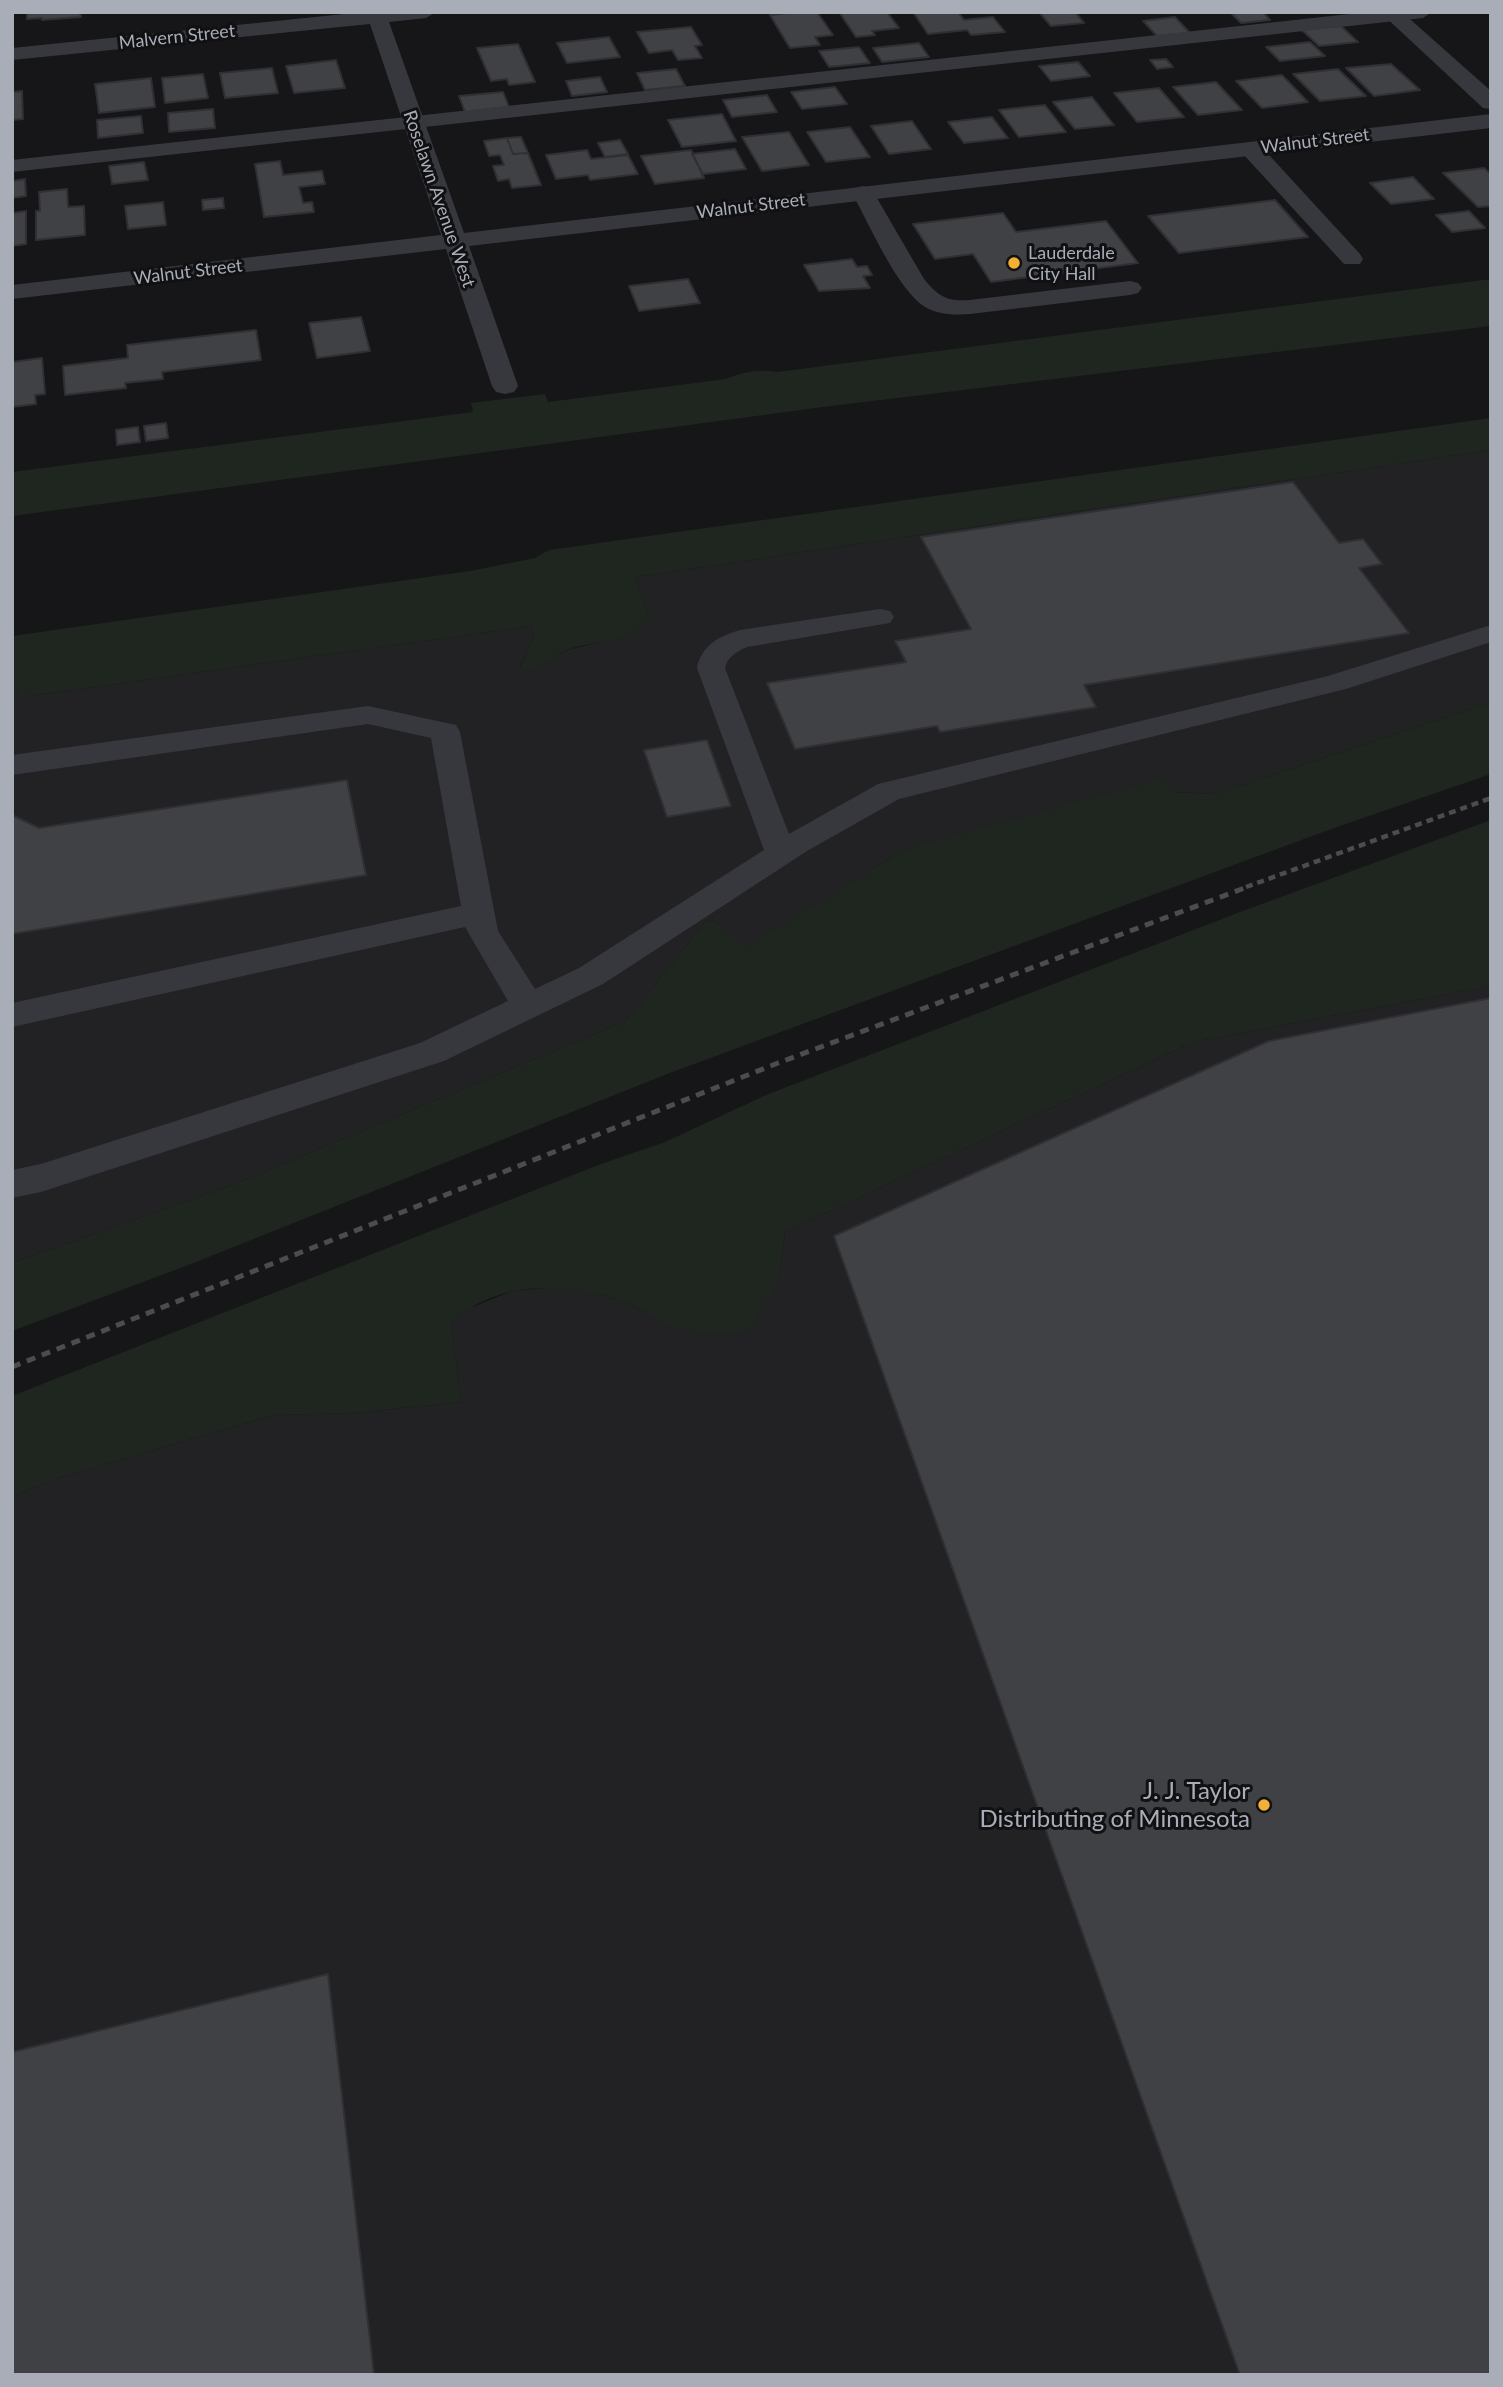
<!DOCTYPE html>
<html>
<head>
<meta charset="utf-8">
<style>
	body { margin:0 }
	#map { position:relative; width:1503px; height:2387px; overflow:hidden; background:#161618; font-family:Lato,sans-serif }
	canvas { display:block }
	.frame { position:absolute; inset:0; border:14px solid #a8adb8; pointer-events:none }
</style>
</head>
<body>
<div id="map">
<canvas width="1503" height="2387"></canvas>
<div class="frame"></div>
</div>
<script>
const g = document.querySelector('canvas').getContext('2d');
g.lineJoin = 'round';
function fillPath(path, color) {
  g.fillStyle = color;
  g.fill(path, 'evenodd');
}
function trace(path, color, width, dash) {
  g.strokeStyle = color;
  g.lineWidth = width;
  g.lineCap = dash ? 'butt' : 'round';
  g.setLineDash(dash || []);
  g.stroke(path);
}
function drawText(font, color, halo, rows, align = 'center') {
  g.font = font + ' Lato,sans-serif';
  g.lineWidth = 6;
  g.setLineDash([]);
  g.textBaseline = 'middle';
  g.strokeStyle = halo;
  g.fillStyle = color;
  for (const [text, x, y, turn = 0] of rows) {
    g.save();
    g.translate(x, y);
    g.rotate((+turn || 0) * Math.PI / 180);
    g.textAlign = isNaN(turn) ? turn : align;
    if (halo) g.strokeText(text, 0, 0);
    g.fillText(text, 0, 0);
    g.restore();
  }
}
fillPath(new Path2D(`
	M1491,450V702L1225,791L1210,794L1174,792L905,849L747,948L715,921L705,922L626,1021L230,1186L12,1263V689L21,697L531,626L534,636L520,667L529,669L568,650L628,635L646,624L650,619L635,577Z
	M1491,986V2375H12V1496L61,1477L274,1415L353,1413L461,1402L451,1324L463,1311L512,1291L569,1286L623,1301L684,1330L779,1278L785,1232L1193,1042Z`), '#222225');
fillPath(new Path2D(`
	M1491,279V326L823,407L12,516V472L473,412L471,403L545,394L548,402L726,379C744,372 758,369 777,372Z
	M1491,418V450L635,577L650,619C633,643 595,640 570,649C554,655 537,674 520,668L534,636L531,626L21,697L12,689V636L470,571L535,558L549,550Z
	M1491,702V774L1334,828L667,1074L186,1266L12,1331V1263L230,1186L626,1021L705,922L715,921L747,947L905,849L1162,779L1174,792L1210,794L1225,791Z
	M1491,820V986L1193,1042L785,1232L779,1278L750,1331C729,1331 706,1333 685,1330C664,1326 643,1308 622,1301C568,1282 494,1279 451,1324L461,1402L353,1413L274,1415L61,1477L12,1496V1396L601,1164L665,1142L766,1095L1240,912Z`), '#1e261f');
const building = new Path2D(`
	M27,12H80L81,17L42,20V18L27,19Z
	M796,12H817L833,35L815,37L820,45L790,48L770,15Z
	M839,12H887L899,28L872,31L875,35L856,37Z
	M913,12H958L964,20L993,17L1005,32L971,35L967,30L928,34Z
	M1039,12H1075L1084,23L1051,26Z
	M1230,12H1263L1270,20L1241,23Z
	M1175,17L1190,33L1157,36L1143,21Z
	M1341,26L1358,42L1319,46L1302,30Z
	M691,27L702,45L695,46L702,58L678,60L672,50L649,53L637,32Z
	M609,37L620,57L567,63L557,43Z
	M1310,42L1325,56L1280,61L1266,47Z
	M919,43L929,57L882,62L873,48Z
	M518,44L535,82L509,85L507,79L491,81L477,48Z
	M859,47L870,63L829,67L819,51Z
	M1166,59L1173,67L1157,69L1150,60Z
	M336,60L345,88L294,93L286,66Z
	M1078,62L1090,76L1051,81L1039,66Z
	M1391,64L1420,90L1374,96L1346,68Z
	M272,68L278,93L225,98L220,73Z
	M676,69L685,86L645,90L637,73Z
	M1338,69L1366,96L1320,101L1293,74Z
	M203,74L208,98L165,103L162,78Z
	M1282,75L1308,102L1262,108L1236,81Z
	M600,77L607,92L572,96L566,81Z
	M151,78L155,107L99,113L95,84Z
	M1216,82L1242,110L1198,115L1173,87Z
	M835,87L847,104L802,109L791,92Z
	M1159,88L1184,117L1137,122L1114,93Z
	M22,91L23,119L12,120V92Z
	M503,92L509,107L465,112L459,96Z
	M767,95L777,112L732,117L723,100Z
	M1092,97L1114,125L1075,129L1053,102Z
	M1045,105L1066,132L1019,137L999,110Z
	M213,109L215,128L169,132L168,113Z
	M722,114L736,141L682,147L668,120Z
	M141,116L143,133L98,138L97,120Z
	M992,117L1008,138L964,143L948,122Z
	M912,121L931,149L889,154L871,126Z
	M850,127L870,157L826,162L807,132Z
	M789,132L809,165L762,171L742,137Z
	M521,137L528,153L513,154L507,138Z
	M507,138L513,154L528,153L541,185L512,188L509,179L498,181L493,166L504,165L500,155L489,156L484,141Z
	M620,140L628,154L605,157L598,143Z
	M735,149L746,169L703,174L692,154Z
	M587,150L591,159L628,155L638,174L590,180L588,175L556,179L546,155Z
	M691,150L704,178L655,184L641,156Z
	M280,161L283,175L322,171L325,184L299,187L303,203L312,202L314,212L264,217L255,164Z
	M144,162L148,180L112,184L109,166Z
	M1484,168L1491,174V206L1478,207L1443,173Z
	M1413,177L1434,199L1391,204L1370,183Z
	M25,179L26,196L12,198V181Z
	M67,189L68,207L84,206L85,235L36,240V211H40L39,192Z
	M223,198L224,208L203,210L202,200Z
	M1275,200L1308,237L1179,253L1148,216Z
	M163,202L166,225L128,229L125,206Z
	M26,211V244L12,246V213Z
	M1469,211L1485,228L1452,232L1436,215Z
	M1003,213L1016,232L1106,221L1138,263L991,282L973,254L935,259L913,224Z
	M852,259L857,267L867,266L872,275L863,276L870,288L819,291L804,265Z
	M688,279L700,303L639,311L629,286Z
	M361,317L370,351L317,358L309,323Z
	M256,330L261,360L162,372L163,379L125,383L126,388L65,395L63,366L128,358L127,345Z
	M42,358L45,394L35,395L36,404L12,407V362Z
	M166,423L168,438L146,441L144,426Z
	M138,427L140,442L117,445L116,430Z
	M1293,482L1339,543L1363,539L1382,564L1359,568L1409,633L1084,685L1096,707L940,732L937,726L795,749L767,683L906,662L895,641L971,629L921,537Z
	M707,740L731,806L667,817L644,750Z
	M347,780L366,875L12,934V815L39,828Z
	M1491,998V2375H1240L834,1236L1269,1041Z
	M328,1974L374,2375H12V2052Z`);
fillPath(building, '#404145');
trace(building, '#303034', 2);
fillPath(new Path2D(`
	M1368,12H1432L1423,18L12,172V160Z
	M1251,143L1259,144L1360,254L1363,259L1360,264H1344L1243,154L1240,149L1243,144Z
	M863,186L871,188L874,193L924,279C938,296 947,302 970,300L1130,281L1138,283L1142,288L1138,293L1130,295L970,314C956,315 940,315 927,308C898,292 869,223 852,193L855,188Z
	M880,609L890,611L894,617L890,623L747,647C736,652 728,656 725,668L789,834L878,784L1328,676L1491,625V642L1346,689L899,799L807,851L603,984L444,1061L41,1192L12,1198V1170L41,1164L420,1043L508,1001L465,927L12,1027V1003L461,906L431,738L368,724L12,775V755L368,706L456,725L460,732L498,931L535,989L579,968L764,850L697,668C701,646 719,636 740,630Z`), '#37383d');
fillPath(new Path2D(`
	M364,12H436L426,18L389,22L464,233L1491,114V128L469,246L518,386L514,392L505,394L496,392L492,386L446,249L12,299V285L441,235L370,24L12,60V48Z
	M1380,12H1402L1491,91V109L1483,108Z`), '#37383d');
trace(new Path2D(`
	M1246,887L1491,798`), '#4a4c52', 4.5, [7, 5]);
trace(new Path2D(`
	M12,1367L778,1063L1250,886`), '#4a4c52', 5, [9, 7]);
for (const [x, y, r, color] of [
	[1014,263,7,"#f2b134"],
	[1264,1805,7,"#f2b134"]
]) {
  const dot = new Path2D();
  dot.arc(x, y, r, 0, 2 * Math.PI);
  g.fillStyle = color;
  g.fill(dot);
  trace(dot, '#111113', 2.5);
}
drawText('18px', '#a8adb8', '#111113', [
	["Malvern Street",177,37,-6],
	["Walnut Street",1315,141,-7],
	["Roselawn Avenue West",439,199,71],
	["Walnut Street",751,206,-7],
	["Walnut Street",188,272,-7]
]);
drawText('18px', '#a8adb8', '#111113', [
	["Lauderdale",1028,253],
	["City Hall",1028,274]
], 'left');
drawText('24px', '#a8adb8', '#111113', [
	["J. J. Taylor",1250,1791],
	["Distributing of Minnesota",1250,1819]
], 'right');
</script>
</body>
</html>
